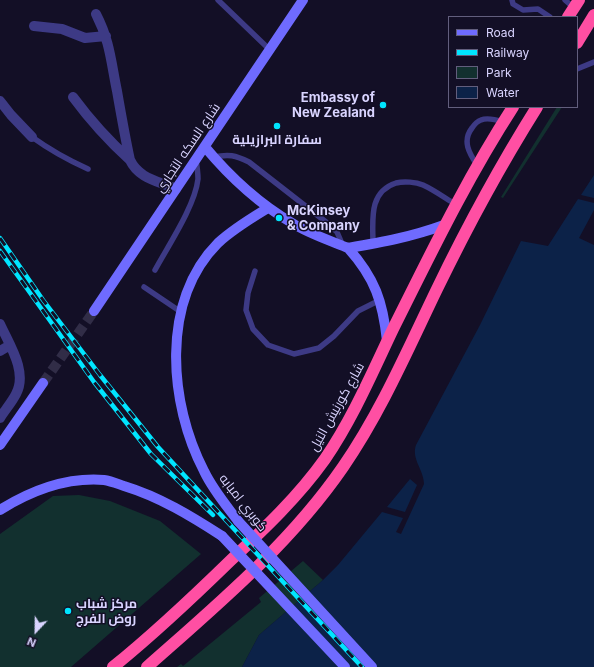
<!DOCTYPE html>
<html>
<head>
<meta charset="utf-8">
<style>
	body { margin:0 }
	#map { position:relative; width:594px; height:667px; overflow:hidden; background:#130f26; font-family:Inter,sans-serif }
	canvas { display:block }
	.legend { position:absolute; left:448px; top:16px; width:130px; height:92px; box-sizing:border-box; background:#130f26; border:1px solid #625e7d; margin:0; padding:5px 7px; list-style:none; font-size:12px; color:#d9d4ff }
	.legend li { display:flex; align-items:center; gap:8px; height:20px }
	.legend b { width:20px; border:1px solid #625e7d }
	.north { position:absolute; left:16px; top:611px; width:40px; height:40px; -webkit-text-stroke:3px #130f26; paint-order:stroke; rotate:202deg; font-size:11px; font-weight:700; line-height:16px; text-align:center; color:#d9d4ff }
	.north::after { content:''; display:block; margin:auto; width:14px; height:18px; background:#d9d4ff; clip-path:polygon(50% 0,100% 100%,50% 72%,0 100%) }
</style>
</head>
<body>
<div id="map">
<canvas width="594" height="667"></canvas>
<ul class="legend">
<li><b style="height:5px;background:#6f6bff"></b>Road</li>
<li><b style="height:5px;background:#00e5ff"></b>Railway</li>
<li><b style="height:11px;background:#12302f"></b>Park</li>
<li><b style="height:11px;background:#0c2248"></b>Water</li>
</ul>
<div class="north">N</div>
</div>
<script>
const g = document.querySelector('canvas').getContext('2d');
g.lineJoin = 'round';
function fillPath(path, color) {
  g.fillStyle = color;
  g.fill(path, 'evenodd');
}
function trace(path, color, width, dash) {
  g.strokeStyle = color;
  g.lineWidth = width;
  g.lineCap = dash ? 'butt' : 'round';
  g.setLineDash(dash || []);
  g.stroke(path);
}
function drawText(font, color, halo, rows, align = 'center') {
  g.font = font + ' Inter,Cairo,sans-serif';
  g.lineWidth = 3;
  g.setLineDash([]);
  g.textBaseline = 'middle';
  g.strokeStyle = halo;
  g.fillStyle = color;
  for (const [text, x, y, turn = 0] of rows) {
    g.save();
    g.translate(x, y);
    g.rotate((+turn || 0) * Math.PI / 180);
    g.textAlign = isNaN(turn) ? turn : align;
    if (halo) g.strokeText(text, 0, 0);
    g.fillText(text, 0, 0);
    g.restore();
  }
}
fillPath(new Path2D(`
	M557,107H562L503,198L501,197Z
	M79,495L110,501L160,521L201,554L71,667H0V534L53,496Z
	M303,561L323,580L259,635L242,667H177L181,664L183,666L261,602L259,598Z`), '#12302f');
fillPath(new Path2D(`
	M594,175V198L581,195Z
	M578,199L594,203V210L579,238L594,245V667H242L259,635L323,580L338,565L382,512L403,518L396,532L401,534L424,484C424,470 411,459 416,445L480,325L521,241L548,246Z
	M410,479L417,485L405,512L387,507Z`), '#0c2248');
trace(new Path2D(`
	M43,383L94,311`), '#312d47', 10, [10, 5]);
trace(new Path2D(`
	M218,0L270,50
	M512,0L513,4L523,10L538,9L550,17
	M565,0L574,8
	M577,69L594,62
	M32,137C50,150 68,160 88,169
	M213,157C229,154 235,155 249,162L326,222L337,232L343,246
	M477,165C469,153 462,141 472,128C474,125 478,121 481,120C488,117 497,120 503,122
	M373,244C373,221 368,192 396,183C404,181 416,182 423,185C434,190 445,198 455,204
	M155,270C168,246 195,206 198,179C198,173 197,166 196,160
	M255,271L248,293L246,310L253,329L268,345L294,354L319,348L334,336L358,311L380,300
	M144,287L181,312`), '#3d3a85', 5.5);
trace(new Path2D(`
	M96,14C110,41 111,62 117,91C121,114 125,137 130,160C139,179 159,181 176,189
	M34,26L62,29L85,38L106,36
	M73,97C90,120 109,141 130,160
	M0,101L11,115L32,137
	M0,324C9,344 28,372 16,394C12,402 5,410 0,418
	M0,351L10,345`), '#3d3a85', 10);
trace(new Path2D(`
	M205,147C230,177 258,203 292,223C308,233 326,239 343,246L348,248C383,242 411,237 444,225
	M348,248C375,278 383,302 387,341
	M94,311L303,0
	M0,445L43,383
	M0,510C32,490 66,477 104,480C111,481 118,484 124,486C160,497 191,516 222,536
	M238,521C226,505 213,490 204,471C169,404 160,301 218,243C233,229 250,219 268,208`), '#6f6bff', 10);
trace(new Path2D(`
	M568,17L579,0
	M577,43L594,15
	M113,667C154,634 192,598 230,561C264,529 298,497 325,459C353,418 372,373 393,329C431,253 467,178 513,107
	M147,667C217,605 290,544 343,467C381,412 408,349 437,289C467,227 500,166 537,107`), '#ff4fa3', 12);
const rail = new Path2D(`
	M0,238L43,300L100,375L158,447L362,667
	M0,251L94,382L151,454L213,515`);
trace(rail, '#00e5ff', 4.5);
trace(rail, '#130f26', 3, [9]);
trace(new Path2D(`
	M238,521L372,667
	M222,536L345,667`), '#6f6bff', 10);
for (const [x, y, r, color] of [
	[383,105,4,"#00e5ff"],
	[277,126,4,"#00e5ff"],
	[279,218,4,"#00e5ff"],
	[68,611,4,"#00e5ff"]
]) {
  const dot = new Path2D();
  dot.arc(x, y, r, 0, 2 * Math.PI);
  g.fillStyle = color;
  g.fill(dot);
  trace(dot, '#130f26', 1.5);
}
drawText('bold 13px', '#d9d4ff', '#130f26', [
	["Embassy of",375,98,"right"],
	["New Zealand",375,113,"right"],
	["سفارة البرازيلية",277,140,"center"],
	["McKinsey",287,211],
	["& Company",287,226],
	["مركز شباب",76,604],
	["روض الفرج",76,619]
], 'left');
drawText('13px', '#d9d4ff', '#130f26', [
	["شارع السكه التجاري",188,148,-56],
	["شارع كورنيش النيل",337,407,-61],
	["كوبري امبابه",243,503,52]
]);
</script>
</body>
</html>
